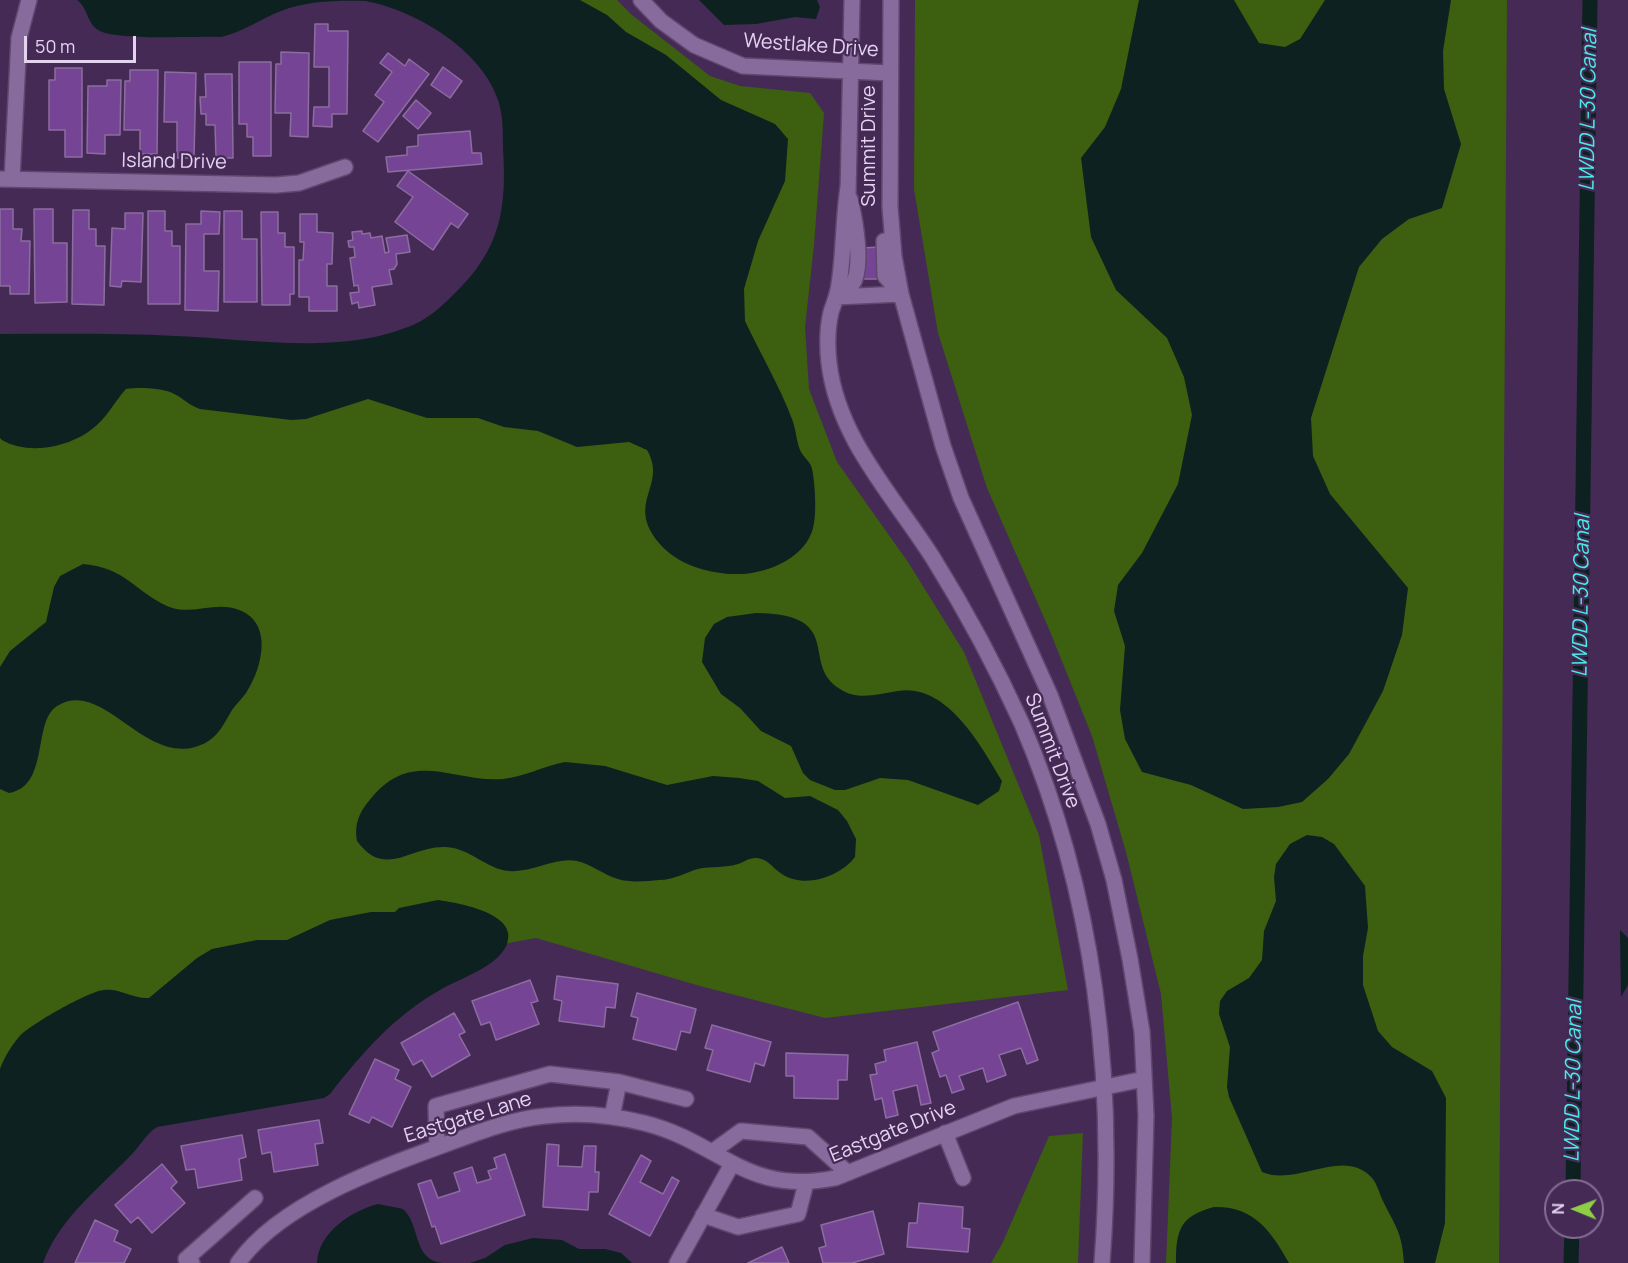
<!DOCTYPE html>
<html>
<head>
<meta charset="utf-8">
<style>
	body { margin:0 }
	#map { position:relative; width:1628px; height:1263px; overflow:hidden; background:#452a56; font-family:Manrope,sans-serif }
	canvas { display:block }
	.north { position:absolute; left:1544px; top:1179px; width:60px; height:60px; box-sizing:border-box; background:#452a56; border:2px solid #846e93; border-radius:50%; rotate:271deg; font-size:16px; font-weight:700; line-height:24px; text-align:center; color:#e3d3ef }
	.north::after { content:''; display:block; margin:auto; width:21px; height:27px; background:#8dce44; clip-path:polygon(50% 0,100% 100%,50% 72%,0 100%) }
	.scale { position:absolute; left:24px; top:36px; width:112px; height:27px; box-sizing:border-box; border:3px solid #e3d3ef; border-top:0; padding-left:8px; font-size:18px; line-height:21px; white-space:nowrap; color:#e3d3ef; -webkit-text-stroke:4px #452a56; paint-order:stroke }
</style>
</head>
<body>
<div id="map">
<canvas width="1628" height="1263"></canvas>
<div class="north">N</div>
<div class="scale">50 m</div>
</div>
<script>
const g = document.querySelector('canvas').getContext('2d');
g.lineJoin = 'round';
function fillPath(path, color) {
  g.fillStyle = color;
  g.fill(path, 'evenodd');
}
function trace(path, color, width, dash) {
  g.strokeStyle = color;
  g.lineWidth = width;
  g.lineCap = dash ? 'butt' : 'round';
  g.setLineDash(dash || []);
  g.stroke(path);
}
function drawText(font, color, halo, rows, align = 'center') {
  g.font = font + ' Manrope,sans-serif';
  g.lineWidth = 4.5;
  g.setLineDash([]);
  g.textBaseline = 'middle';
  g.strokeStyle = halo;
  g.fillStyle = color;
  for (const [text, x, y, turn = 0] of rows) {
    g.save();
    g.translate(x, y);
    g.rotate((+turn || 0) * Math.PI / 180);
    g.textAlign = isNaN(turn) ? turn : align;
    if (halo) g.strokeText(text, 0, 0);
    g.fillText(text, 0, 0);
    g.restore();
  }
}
fillPath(new Path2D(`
	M540,0H617L632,15L710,76L740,86L810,93L824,113L814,245L805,327L809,389L837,462L908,562L964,652L1039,835L1068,990L825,1018L700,986L536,938L197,1000L0,1263V348L486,361Z
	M915,0H1507L1499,1263H1166L1172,1118L1161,994L1126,852L1092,736L1049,629L987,488L938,333L914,189Z
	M1083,1133L1078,1263H991L1002,1244L1049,1136Z`), '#3c5f10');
fillPath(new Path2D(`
	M77,0H580L607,15L626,32L666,55L721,100L775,124L788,139L785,181L758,241L744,289L745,321C760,353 779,385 792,419C796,429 796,440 800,450C803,457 811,462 812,469C815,483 817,514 813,528C806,557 769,573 741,574C713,575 678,566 659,543C625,502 668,486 647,450L629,442L577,447L538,431L504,427L478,418H427L368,399L306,419L291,420L200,409C188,405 181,396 170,392C158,388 138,387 126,389C115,401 109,414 97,425C73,447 30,456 2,440L0,438V334C59,334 117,333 176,336C252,339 344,356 415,324C429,318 443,305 454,294C500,250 507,210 503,148C503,134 503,117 499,103C484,51 416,10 365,1C339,0 305,1 281,11C260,19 243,32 221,37C197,36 115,41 98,30C87,23 88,8 77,0Z
	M699,0H817L820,7L816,19L795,17L756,24L724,25Z
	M1139,0H1234L1259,43L1285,47L1300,39L1325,0H1451L1443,51L1444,89L1461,144L1442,208L1409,219L1382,239L1359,267L1311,418L1313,456L1330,494L1408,588L1402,635L1383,691L1349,754L1328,779L1302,802L1278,807L1243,809L1191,785L1142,772L1125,739L1120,710L1125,646L1114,611L1118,585L1142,553L1178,484L1192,415L1184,377L1167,338L1116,290L1091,237L1081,158L1105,127L1121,89Z
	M83,564C126,568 133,590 167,606C190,617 216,600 239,610C274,623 262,669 246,693C242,699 236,704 232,710C225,722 219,735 207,742C148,775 105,676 57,706C32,722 50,786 9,793L0,789V667L10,651L46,622L54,587L60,576Z
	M756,613C847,614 799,664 840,689C858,701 878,694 898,691C947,683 981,746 1002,781L999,791L978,805L908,780L880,778L845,790H835L810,780L803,773L791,746L761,731L740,708L721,694L702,662L705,638L714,624L727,617Z
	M565,762L605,766L667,785L713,776L739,778L758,781L785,798L810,796L838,810L847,821L856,839L855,857C840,877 804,889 782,874C772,868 768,858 755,858C749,858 744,862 738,864C726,868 711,866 698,869C684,873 674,880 659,880C647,881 630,883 618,879C604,875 591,864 577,861C554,857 532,873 509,871C486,869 470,848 446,847C411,845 385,880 357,841C354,822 360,811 373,796C414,749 454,783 503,779C524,777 544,766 565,762Z
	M1307,835L1322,837L1334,844L1365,886L1368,928L1363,956V985L1378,1031L1392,1047L1432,1071L1446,1098L1445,1223L1435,1263H1404C1402,1231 1395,1226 1382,1199C1379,1192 1377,1184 1372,1178C1344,1146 1297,1187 1262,1172L1229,1097L1227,1087L1230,1047L1219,1014L1220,1001L1227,991L1249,978L1262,960L1264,931L1276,901L1274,877L1276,864L1290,844Z
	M438,900C458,903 519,913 507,944C498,967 460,978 440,990C394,1016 362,1053 330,1094L324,1098L157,1127C145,1135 141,1145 132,1154C99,1189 60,1217 43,1263H0V1069C4,1058 11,1046 19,1037C29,1025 89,991 104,990C120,988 133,999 149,998L197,958L212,949L257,940H287L330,920L371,912H395L399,908Z
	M1620,930L1628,938V985L1621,997Z
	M378,1204L403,1209C421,1225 412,1259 442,1263H317C318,1233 351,1211 378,1204Z
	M1214,1207C1254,1206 1271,1231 1289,1263H1176C1176,1230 1180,1216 1214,1207Z
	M533,1238L562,1240L579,1249H605L621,1253L632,1263H470L485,1258L505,1245Z`), '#0c2120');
trace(new Path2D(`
	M1573,1191L1590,0
	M1571,1263L1572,1227`), '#0c2120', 15);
const building = new Path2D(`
	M315,24H328V31H348L347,114H332V127L313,126L314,107H329V67H314Z
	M281,52L309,53L308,137L290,136L291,113H275L276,64H281Z
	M388,53L405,66L409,59L429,74L378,142L363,131L384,102L375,95L392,72L380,63Z
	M239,62H271V156H253V137H247V124H239Z
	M443,67L462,81L450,98L431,85Z
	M55,68H82V157H65V130H49V80H55Z
	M130,70H158L157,154H140V130H124L125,81H130Z
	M165,72L196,73L194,158H177V122H164Z
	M205,74H232L233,158H216L215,125H206V114H201L200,97H206Z
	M107,80H121L120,135H105V154L87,153L88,86H107Z
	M416,100L431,113L418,129L403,116Z
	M470,131L472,153H481L482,164L388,172L386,157L407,155V147L418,146V135Z
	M408,171L468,214L458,228L451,223L433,250L395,222L413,197L397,186Z
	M0,209H13V229H22L21,241H30L29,294H10V286H0Z
	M34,209H53V243H67V302L35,303Z
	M73,210H89V229H96V246H105L104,305L72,304Z
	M148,211H165V231H172V246H180V304H148Z
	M201,211L220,212L219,234H204V271H219L218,311L185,310L186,224H201Z
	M224,211H242V239H257V302H224Z
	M261,212H278V233H285V247H294V294H290V305H262Z
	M125,213H143L141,282L122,281L121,287L110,286L112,228L125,229Z
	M300,214H317V232L333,233L332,264H327V286H337V311H309V297H299V260H303L304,242H300Z
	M362,231V234L370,233L371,238L382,236L385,253L389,252L386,238L407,235L410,252L396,254L397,264L394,269L389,270L392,284L372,287L375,305L359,308L358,302L352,304L350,293L359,292L358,285L354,286L350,258L355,257L354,247H349L348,241L353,240L352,232Z
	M879,247L880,279H863L862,248Z
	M557,976L618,984L615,1008L606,1007L604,1027L559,1021L562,1001L554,999Z
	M530,980L538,1001L531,1003L539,1024L496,1040L490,1022L481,1025L472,1001Z
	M637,993L696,1009L690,1033L681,1031L676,1050L633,1039L638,1018L631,1016Z
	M1018,1002L1038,1060L1027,1064L1021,1048L999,1055L1006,1075L987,1082L983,1068L959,1076L964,1089L952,1093L946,1075L940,1077L932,1053L939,1050L933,1032Z
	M454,1013L465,1032L459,1035L470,1055L432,1077L422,1060L413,1065L401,1043Z
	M712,1025L771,1042L764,1066L755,1063L750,1082L707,1070L713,1050L705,1048Z
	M917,1042L931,1103L921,1105L917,1085L893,1091L898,1115L886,1118L882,1098L875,1100L870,1075L877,1074L875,1064L886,1061L884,1050Z
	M786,1053L848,1055L847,1080H838V1099L794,1098V1076H786Z
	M375,1059L399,1070L395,1079L411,1087L392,1127L372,1117L369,1123L349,1114Z
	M319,1120L323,1143L315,1144L318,1165L274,1172L271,1152L262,1154L258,1130Z
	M242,1135L246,1157L239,1159L242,1180L198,1188L195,1169L186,1170L181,1146Z
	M547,1144L559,1145L558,1166L582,1167L584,1146H596L595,1172H599L598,1192H589L588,1210L543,1207Z
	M505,1154L525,1215L441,1244L435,1226L432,1227L418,1184L431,1180L438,1198L460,1191L454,1173L472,1167L477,1183L491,1179L488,1171L497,1168L494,1158Z
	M641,1155L651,1161L640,1182L663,1194L672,1177L679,1181L650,1236L609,1214Z
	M162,1164L177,1182L171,1188L185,1203L152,1233L138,1217L131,1223L115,1205Z
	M919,1203L963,1207L962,1228L970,1229L968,1252L907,1247L909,1223H917Z
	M873,1211L884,1254L852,1263H823L819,1248L826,1246L821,1225Z
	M95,1220L118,1231L114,1241L131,1249L124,1263H75Z
	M782,1247L789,1263H748Z`);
fillPath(building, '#764495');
trace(building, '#8b6d9f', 1.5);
const minor = new Path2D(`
	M641,0L661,21L694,45L743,66L890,73
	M891,0L890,207L894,256L901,294L943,446L961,498L1050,695L1098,824L1114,880L1130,959L1142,1032L1146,1116L1142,1263
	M0,179L276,185L299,183L345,167
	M12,179L19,38L29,0
	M848,187C843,220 844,252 839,284C838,294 834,303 831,312C827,329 827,345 829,363C838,439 893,495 933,558C966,611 996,667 1022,724C1095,894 1116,1080 1102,1263
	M848,195L852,0
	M884,241L885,276L901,294
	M836,297C841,293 848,290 852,285C864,268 855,219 850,199
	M836,297L901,294
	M612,1117L619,1082L686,1099
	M945,1133L963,1178
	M437,1147L436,1106L550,1074L619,1082
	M712,1152L741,1131L808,1137L848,1173
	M703,1215L738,1227L798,1214L806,1183
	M192,1263L186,1259L255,1198
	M238,1263C280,1203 382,1167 449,1143C479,1132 512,1119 545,1116C578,1112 612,1115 644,1123C721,1142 745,1196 835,1178L1014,1106L1144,1079
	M677,1263L732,1164`);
trace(minor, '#5f476d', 18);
trace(minor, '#886b9d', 15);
drawText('20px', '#e3d3ef', '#452a56', [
	["Westlake Drive",811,46,4],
	["Summit Drive",869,146,-90],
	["Island Drive",174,162,1],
	["Summit Drive",1052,751,69],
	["Eastgate Lane",468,1118,-17],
	["Eastgate Drive",893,1132,-22]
]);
drawText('italic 21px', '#48ebe5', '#452a56', [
	["LWDD L-30 Canal",1589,110,-89],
	["LWDD L-30 Canal",1582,596,-89],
	["LWDD L-30 Canal",1574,1081,-89]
]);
</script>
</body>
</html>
